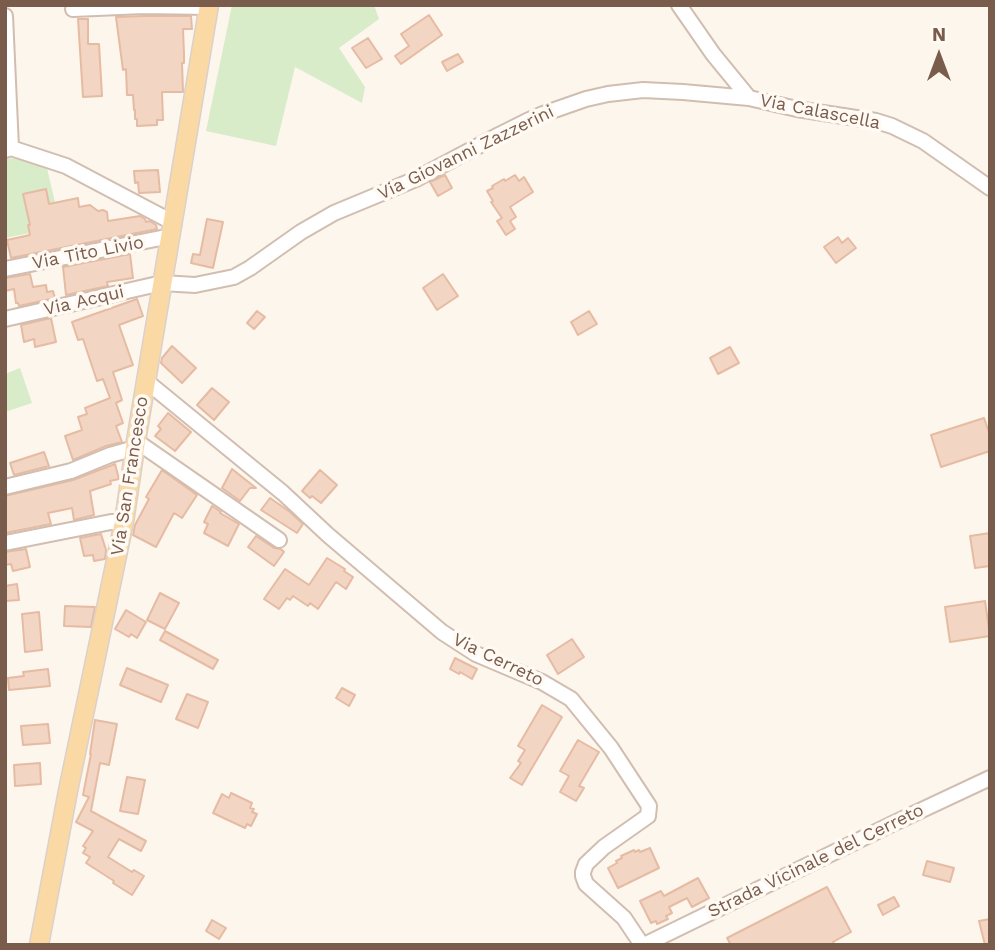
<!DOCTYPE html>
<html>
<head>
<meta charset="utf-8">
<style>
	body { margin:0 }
	#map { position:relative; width:995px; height:950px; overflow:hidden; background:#fdf6ec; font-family:"Work Sans",sans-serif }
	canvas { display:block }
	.frame { position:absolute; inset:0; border:7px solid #7a5c4d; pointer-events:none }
	.north { position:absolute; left:904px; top:21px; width:70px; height:70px; -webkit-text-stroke:5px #fffaf3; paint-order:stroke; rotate:0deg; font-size:19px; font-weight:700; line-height:28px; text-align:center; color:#7a5c4d }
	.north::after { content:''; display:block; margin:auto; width:24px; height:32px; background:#7a5c4d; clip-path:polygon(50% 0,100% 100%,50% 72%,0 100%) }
</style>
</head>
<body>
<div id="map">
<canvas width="995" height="950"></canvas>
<div class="frame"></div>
<div class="north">N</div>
</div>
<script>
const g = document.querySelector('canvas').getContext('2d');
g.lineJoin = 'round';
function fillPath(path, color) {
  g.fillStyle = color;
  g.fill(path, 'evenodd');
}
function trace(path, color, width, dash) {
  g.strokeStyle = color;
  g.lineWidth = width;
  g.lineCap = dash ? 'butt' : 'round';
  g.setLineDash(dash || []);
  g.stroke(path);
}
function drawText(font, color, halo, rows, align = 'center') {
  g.font = font + ' "Work Sans",sans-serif';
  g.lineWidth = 7;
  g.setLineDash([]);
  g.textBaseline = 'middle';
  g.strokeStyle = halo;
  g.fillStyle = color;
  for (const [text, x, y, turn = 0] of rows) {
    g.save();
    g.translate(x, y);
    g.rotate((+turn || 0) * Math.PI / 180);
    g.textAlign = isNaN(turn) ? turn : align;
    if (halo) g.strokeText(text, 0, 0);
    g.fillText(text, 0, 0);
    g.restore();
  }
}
fillPath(new Path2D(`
	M232,5H374L379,19L339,48L365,87L362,103L295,67L276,146L206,131Z
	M5,158L34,159L46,164L61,227L5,238Z
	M20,368L32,403L5,412V374Z`), '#d8ecc9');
const building = new Path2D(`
	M429,15L442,35L401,64L395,56L409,46L401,34Z
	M144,16H191L192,29H183L184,54V63H182L183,92H162L163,120H157V125L137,126V119H135V110H134L133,95H127L126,69L123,70L116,17Z
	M78,19H88V44H99L102,96L83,97Z
	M368,38L382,59L366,68L352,48Z
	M458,54L463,62L447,71L442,62Z
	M158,170L160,192L139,193L138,182L135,183L134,171Z
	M445,175L452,188L438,196L430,182Z
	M515,175L519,181L524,177L533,192L510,207L516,217L510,221L515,229L506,235L497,221L502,218L491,202L493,201L487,191L493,188L492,186L504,179L505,181Z
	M46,189L49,204L78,198L79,207L90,205L98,211L103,210L107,212L108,221L140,216L145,219L146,222L150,221L156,225L157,229L11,258L7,240L30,235L28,225H30L23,194Z
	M207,219L223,222L213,268L191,263L193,254L200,255Z
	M838,237L842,243L848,238L856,248L836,263L824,247Z
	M130,254L133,278L107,282L108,286L66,295L63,267Z
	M30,274L33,287L46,285L47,292L53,291L55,298L19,306L18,303H16L14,289L5,291V278Z
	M443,274L458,296L437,310L423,288Z
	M137,299L143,316L119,325L133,365L113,372L122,400L116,403L123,423L116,426L122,442L106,446L73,460L65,436L82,430L78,417L87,414L85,408L110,398L103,379L97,381L83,339L78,340L72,322Z
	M257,311L265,317L254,329L247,323Z
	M589,311L597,324L578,335L571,322Z
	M51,318L56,342L35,347L34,339L24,342L21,325Z
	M172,346L196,368L182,383L161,363L162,358Z
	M730,347L739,363L718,374L710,358Z
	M212,388L229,402L214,420L197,405Z
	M168,413L191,432L175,451L155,436L161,429L158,426Z
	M984,418L990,435V451L941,467L931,435Z
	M44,452L49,466L14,475L10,463Z
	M115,464L119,479L110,481L111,484L90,491L94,515L74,520L72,508L48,513L51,524L5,533V496L73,480Z
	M232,469L256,488H250L240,501L222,488Z
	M162,470L197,495L182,518L174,513L156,547L133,535L135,525L149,499L146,497Z
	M320,470L337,485L321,503L312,496L310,498L302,491Z
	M270,498L290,512L303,524L297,533L261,510Z
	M212,506L221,512L220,513L239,524L228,546L204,533L208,524L204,522Z
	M990,533V566L975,568L970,536Z
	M101,534L106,550L105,559L94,561L93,555L84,556L80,538Z
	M256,536L274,548L281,549L284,552L274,566L248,547Z
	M26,549L30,567L13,571L11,564L5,565V552Z
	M327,558L345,569L344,571L353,577L346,589L336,582L318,609L310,603L308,606L293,596L290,600L287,598L279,609L264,599L285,569L309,585Z
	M17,584L19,600L5,601V586Z
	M160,593L179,603L165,629L147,620Z
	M985,601L990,636L950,642L945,607Z
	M65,606L95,607L91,627L64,626Z
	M126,610L146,622L137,638L131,634L129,637L115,629Z
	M39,612L42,650L25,652L22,614Z
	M165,631L218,660L213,669L160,640Z
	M572,639L584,657L558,674L547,655Z
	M455,658L477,669L472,679L460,672L459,674L450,669Z
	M127,668L168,685L161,702L120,685Z
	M48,669L50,686L9,690L8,678L24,676L23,672Z
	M342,688L355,695L349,706L336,698Z
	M187,694L208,702L198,728L176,719Z
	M542,705L562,717L522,785L510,778L521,763L518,761L525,750L518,746Z
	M95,720L117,724L109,765L100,763L91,811L146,841L141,851L119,839L108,857L132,872L134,870L144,876L132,895L113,883L114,881L86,863L90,857L83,853L86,848L83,846L93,831L76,822L89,797L83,795L91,754H90Z
	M48,724L50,743L23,745L21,726Z
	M578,740L599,752L579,786L584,788L576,801L560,792L569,776L560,771Z
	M40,763L41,784L15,786L14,765Z
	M127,777L145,780L138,814L120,811Z
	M231,793L252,803L250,808L254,809L252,812L257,814L251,826L247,824L245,828L213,813L222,794L229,798Z
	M650,848L659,868L618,888L608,868L617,863L616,861L622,858L621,856L634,850L635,852L639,850L640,852Z
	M927,861L954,868L950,882L923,875Z
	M698,878L709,898L692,907L687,898L669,907L672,913L666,916L668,919L657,924L656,921L651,923L640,901L661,891L664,896Z
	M827,887L851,932L833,942L835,945H731L727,938Z
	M894,897L899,906L883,915L878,905Z
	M990,919V945H985L979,921Z
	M212,920L226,928L219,939L206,931Z`);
fillPath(building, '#f3d5c3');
trace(building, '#e6bba3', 2);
const minor = new Path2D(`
	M679,5L713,54L749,98L797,109L876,121L892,126L923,141L990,188
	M73,9L144,6L209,7
	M5,16L11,148
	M5,150L11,148L66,166L174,223
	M5,269L171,236
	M5,319L162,283L195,285L234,277L250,268L301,232L334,213L416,179L499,135L527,121L543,114L586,99L608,94L643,90L683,92L749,98
	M146,381L283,493L328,535L442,632L476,654L542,682L571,699L611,748L649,806L648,816L604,847L586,864L583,872V876L586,884L624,918L642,945
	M136,441L279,540
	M5,487L71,471L110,455L135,448
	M5,543L111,522H124
	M644,945L892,824L990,778`);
const major = new Path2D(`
	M39,945L68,791L124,522L136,441L209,5`);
trace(minor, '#d1beb0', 18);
trace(major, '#dad1cd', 21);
trace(minor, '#fff', 14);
trace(major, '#fbd9a5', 18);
drawText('18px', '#7a5c4d', '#fffaf3', [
	["Via Calascella",820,112,11],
	["Via Giovanni Zazzerini",466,153,-26],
	["Via Tito Livio",88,253,-11],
	["Via Acqui",84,301,-13],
	["Via San Francesco",130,476,-81],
	["Via Cerreto",498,660,26],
	["Strada Vicinale del Cerreto",816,861,-26]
]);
</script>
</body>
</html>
